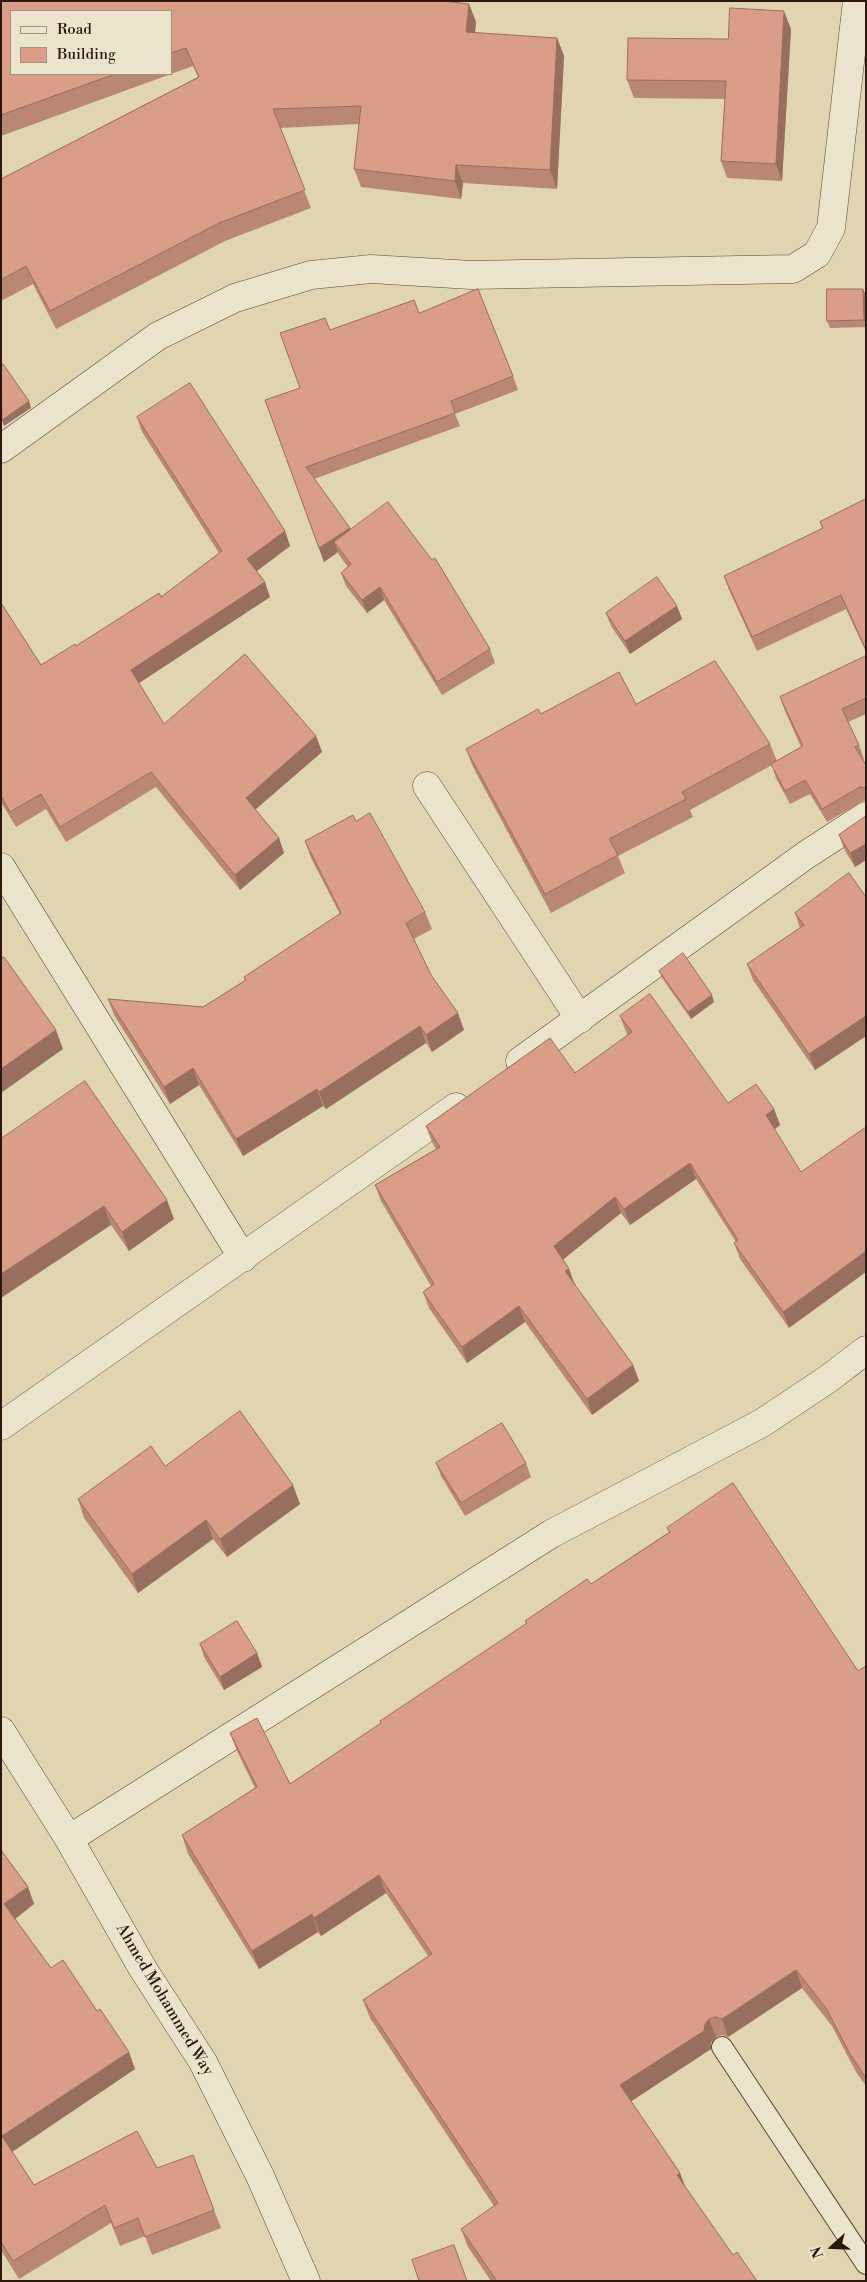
<!DOCTYPE html>
<html>
<head>
<meta charset="utf-8">
<style>
	body { margin:0 }
	#map { position:relative; width:867px; height:2282px; overflow:hidden; background:#e0d5b0; font-family:"Libre Bodoni",serif }
	canvas { display:block }
	.frame { position:absolute; inset:0; border:2px solid #2e170e; pointer-events:none }
	.legend { position:absolute; left:10px; top:10px; width:162px; height:65px; box-sizing:border-box; background:#ebe4cc; border:1px solid #9f9280; margin:0; padding:6px 9px; list-style:none; font-size:15px; color:#2e170e }
	.legend li { display:flex; align-items:center; gap:10px; height:25px }
	.legend b { width:25px; border:1px solid #9f9280 }
	.north { position:absolute; left:807px; top:2222px; width:50px; height:50px; -webkit-text-stroke:4px #ebe4cc; paint-order:stroke; rotate:250deg; font-size:14px; font-weight:700; line-height:20px; text-align:center; color:#2e170e }
	.north::after { content:''; display:block; margin:auto; width:18px; height:22px; background:#2e170e; clip-path:polygon(50% 0,100% 100%,50% 72%,0 100%) }
</style>
</head>
<body>
<div id="map">
<canvas width="867" height="2282"></canvas>
<div class="frame"></div>
<ul class="legend">
<li><b style="height:6px;background:#ebe4cc"></b>Road</li>
<li><b style="height:14px;background:#d99d88"></b>Building</li>
</ul>
<div class="north">N</div>
</div>
<script>
const g = document.querySelector('canvas').getContext('2d');
g.lineJoin = 'round';
function trace(path, color, width, dash) {
  g.strokeStyle = color;
  g.lineWidth = width;
  g.lineCap = dash ? 'butt' : 'round';
  g.setLineDash(dash || []);
  g.stroke(path);
}
function fillPath(path, color) {
  g.fillStyle = color;
  g.fill(path, 'evenodd');
}
function drawText(font, color, halo, rows, align = 'center') {
  g.font = font + ' "Libre Bodoni",serif';
  g.lineWidth = 4;
  g.setLineDash([]);
  g.textBaseline = 'middle';
  g.strokeStyle = halo;
  g.fillStyle = color;
  for (const [text, x, y, turn = 0] of rows) {
    g.save();
    g.translate(x, y);
    g.rotate((+turn || 0) * Math.PI / 180);
    g.textAlign = isNaN(turn) ? turn : align;
    if (halo) g.strokeText(text, 0, 0);
    g.fillText(text, 0, 0);
    g.restore();
  }
}
const lane = new Path2D(`
	M722,2047L866,2264`);
const street = new Path2D(`
	M1,449L158,336L235,298L311,275L371,269L471,275L793,269L817,254L831,228L857,1
	M427,786L580,1019
	M1,867L243,1258
	M520,1061L806,855L866,816
	M1,1426L456,1107
	M1,1731L69,1839L143,1969L203,2062L260,2176L306,2281
	M69,1839L551,1534L762,1423L828,1379L866,1350`);
trace(lane, '#5a4636', 22);
trace(street, '#5a4636', 29);
trace(lane, '#ebe4cc', 20);
trace(street, '#ebe4cc', 28);
fillPath(new Path2D(`
	M1,1L469,4L476,22L475,33L557,38L564,56L557,189L463,183L461,199L361,187L354,169L359,124L280,128L311,208L225,241L56,329L33,284L1,301V179L198,77L193,66L171,74V11L11,74H171L1,136Z
	M791,29L782,181L727,178L721,161L725,99L634,98L627,80L728,39Z
	M866,295V327L830,328L827,321Z
	M419,313L513,376L518,390L455,414L460,426L314,479L351,530L490,649L495,663L442,695L384,600L367,613L346,586L341,573L348,567L339,555L338,552L324,562L265,400L300,388L330,330Z
	M137,417L285,531L290,546L257,571L270,597L139,683L164,724L316,736L322,752L255,810L279,838L284,853L240,890L156,787L66,842L46,809L16,827L1,802V603L41,665L76,646L161,597L219,553L142,432Z
	M866,499V652L846,609L757,651L729,590L724,576L822,529L820,522Z
	M677,606L682,619L630,654L611,626L606,613Z
	M866,656V714L848,722L859,745L864,759L863,760L866,765V801L865,800L827,822L810,794L790,804L776,778L772,765L690,810L693,817L618,856L625,873L551,913L473,767L466,749L541,714L636,704L770,744L777,761L801,747L785,711L780,697Z
	M866,816V860L855,867L844,849L839,835Z
	M356,821L425,912L432,929L414,939L431,975L464,1030L432,1052L426,1043L326,1109L323,1106L243,1156L199,1085L170,1104L114,1015L108,999L203,1007L245,981L244,977L340,914L311,858L305,841Z
	M866,897V1036L815,1070L753,980L747,964L800,928L795,913Z
	M659,971L714,1002L691,1019L662,978Z
	M620,1016L728,1103L774,1109L780,1125L775,1129L789,1328L740,1259L734,1243L736,1242L696,1179L630,1225L621,1213L563,1259L569,1269L574,1284L633,1365L639,1381L592,1415L525,1322L467,1363L429,1308L423,1292L431,1286L381,1201L375,1185L436,1149L432,1142L426,1126L575,1073L628,1035L626,1032Z
	M1,1139L174,1219L129,1251L111,1225Z
	M436,1463H526L531,1477L465,1516L441,1476Z
	M165,1466L300,1504L227,1557L213,1539L138,1593L84,1518L78,1499Z
	M667,1528L858,1671L866,1666V2086L856,2072L832,2026L802,1988L728,2037L722,2035L716,2037L711,2042V2049L631,2101L680,2173L684,2185L733,2255L757,2281H491L468,2247L461,2229L494,2206L370,2018L363,2000L428,1956L386,1893L321,1936L318,1932L259,1969L188,1854L182,1835L255,1788L237,1751L230,1733L290,1784L381,1724L380,1721L526,1624L525,1621L591,1584L669,1532Z
	M200,1644L257,1653L262,1667L224,1690L204,1657Z
	M1,1850L28,1887L34,1904L15,1919L51,1968L135,2069L12,2152L34,2185L157,2168L214,2210L221,2228L152,2255L145,2236L120,2246L111,2223L19,2279L1,2250Z`), '#bb8775');
fillPath(new Path2D(`
	M469,4L476,22L473,51L466,32Z
	M784,11L791,29L782,181L776,164Z
	M557,38L564,56L557,189L550,170Z
	M456,165L463,183L461,199L455,181Z
	M863,289L866,295V325L864,320Z
	M29,401L31,408L4,426L2,420Z
	M350,528L355,541L334,542L338,552L324,562L319,548Z
	M285,531L290,546L253,574L247,559Z
	M265,582L270,597L136,685L131,670Z
	M380,587L384,600L367,613L362,600Z
	M677,606L682,619L630,654L625,641Z
	M316,736L322,752L251,813L246,798Z
	M279,838L284,853L240,890L235,875Z
	M866,844V860L855,867L850,853Z
	M712,995L714,1002L691,1019L688,1012Z
	M458,1013L464,1030L432,1052L426,1035Z
	M866,1016V1036L815,1070L809,1054Z
	M420,1026L426,1043L326,1109L319,1092Z
	M56,1030L63,1049L1,1093V1069Z
	M193,1068L199,1085L170,1104L164,1087Z
	M317,1089L323,1106L243,1156L236,1139Z
	M774,1109L780,1125L772,1131L766,1115Z
	M690,1163L696,1179L630,1225L624,1209Z
	M615,1197L621,1213L560,1262L554,1246Z
	M167,1200L174,1219L129,1251L122,1232Z
	M104,1206L111,1225L1,1298V1274Z
	M866,1251V1272L789,1328L783,1312Z
	M569,1269L575,1285L565,1271Z
	M519,1306L525,1322L467,1363L462,1347Z
	M633,1365L639,1381L592,1415L587,1399Z
	M293,1485L300,1504L227,1557L220,1539Z
	M206,1520L213,1539L138,1593L132,1574Z
	M257,1653L262,1667L224,1690L220,1677Z
	M379,1875L386,1893L321,1936L314,1918Z
	M28,1887L34,1904L11,1922L4,1904Z
	M312,1914L318,1932L259,1969L252,1951Z
	M796,1970L802,1988L728,2037L722,2019Z
	M709,2019L716,2037L711,2042V2049L627,2104L620,2085L705,2024Z
	M129,2052L135,2069L9,2154L2,2136Z
	M680,2173L687,2191L677,2175Z`), '#986e5f');
const building = new Path2D(`
	M1,1H443L469,4L466,32L557,38L550,170L456,165L455,181L354,169L361,106L273,109L305,190L219,223L50,311L26,266L1,280V179L199,77L186,48L171,53V11H11V74H115L1,115Z
	M730,8L784,11L776,164L721,161L726,81L627,80L628,38L728,39Z
	M478,289L513,376L451,401L455,413L306,467L350,528L319,548L265,400L300,388L280,333L325,318L330,330L414,300L419,313Z
	M827,289H863L864,320L827,321Z
	M3,364L29,401L2,420L1,365Z
	M190,383L285,531L247,559L265,582L131,670L164,724L245,654L316,736L246,798L279,838L235,875L151,772L60,827L41,794L10,812L1,796V603L41,665L75,644L76,646L159,593L161,597L222,551L137,417Z
	M866,499V650L841,595L752,637L724,576L823,528L820,522Z
	M388,502L432,560L435,558L490,649L437,682L380,587L362,600L341,573L351,564L334,542Z
	M657,577L677,606L625,641L606,613Z
	M866,656V698L842,709L859,745L855,747L866,765V788L860,787L822,809L805,780L785,791L771,764L803,746L780,697Z
	M715,661L770,744L682,792L686,799L609,839L618,855L545,894L466,749L538,709L541,714L619,672L636,704Z
	M370,813L425,912L406,923L431,975L458,1013L426,1035L420,1026L319,1092L317,1089L236,1139L193,1068L164,1087L108,999L203,1007L246,980L244,977L341,913L305,841L353,815L356,821Z
	M866,816V844L850,853L839,835Z
	M849,873L866,897V1016L809,1054L747,964L804,925L795,913Z
	M683,953L712,995L688,1012L659,971Z
	M4,957L56,1030L1,1069V959Z
	M650,994L728,1103L756,1084L774,1109L766,1115L801,1172L866,1127V1251L783,1312L734,1243L738,1240L690,1163L624,1209L615,1197L554,1246L569,1269L565,1271L633,1365L587,1399L519,1306L462,1347L423,1292L434,1284L375,1185L440,1147L426,1126L550,1038L575,1073L632,1032L620,1016Z
	M85,1081L167,1200L122,1232L104,1206L1,1274V1139Z
	M240,1411L293,1485L220,1539L206,1520L132,1574L78,1499L151,1446L165,1466Z
	M502,1423L526,1463L461,1503L436,1463Z
	M733,1483L858,1671L866,1666V2078L850,2054L826,2008L796,1970L722,2019L715,2017L709,2019L705,2024L704,2031L620,2085L680,2173L677,2175L733,2255L737,2252L757,2281H497L461,2229L498,2203L363,2000L432,1954L379,1875L314,1918L312,1914L252,1951L182,1835L257,1787L230,1733L257,1718L290,1784L381,1723L380,1721L527,1623L525,1621L587,1579L591,1584L670,1532L667,1528Z
	M237,1621L257,1653L220,1677L200,1644Z
	M1,1850L28,1887L4,1904L51,1968L63,1960L97,2011L100,2009L129,2052L2,2136L34,2185L137,2131L157,2168L193,2155L214,2210L145,2237L138,2218L114,2228L105,2205L13,2261L1,2242Z
	M454,2245L467,2281H419L412,2260Z`);
fillPath(building, '#d99d88');
trace(building, '#986e5f', 1);
drawText('16px', '#2e170e', '#ebe4cc', [
	["Ahmed Mohammed Way",164,2000,59]
]);
</script>
</body>
</html>
